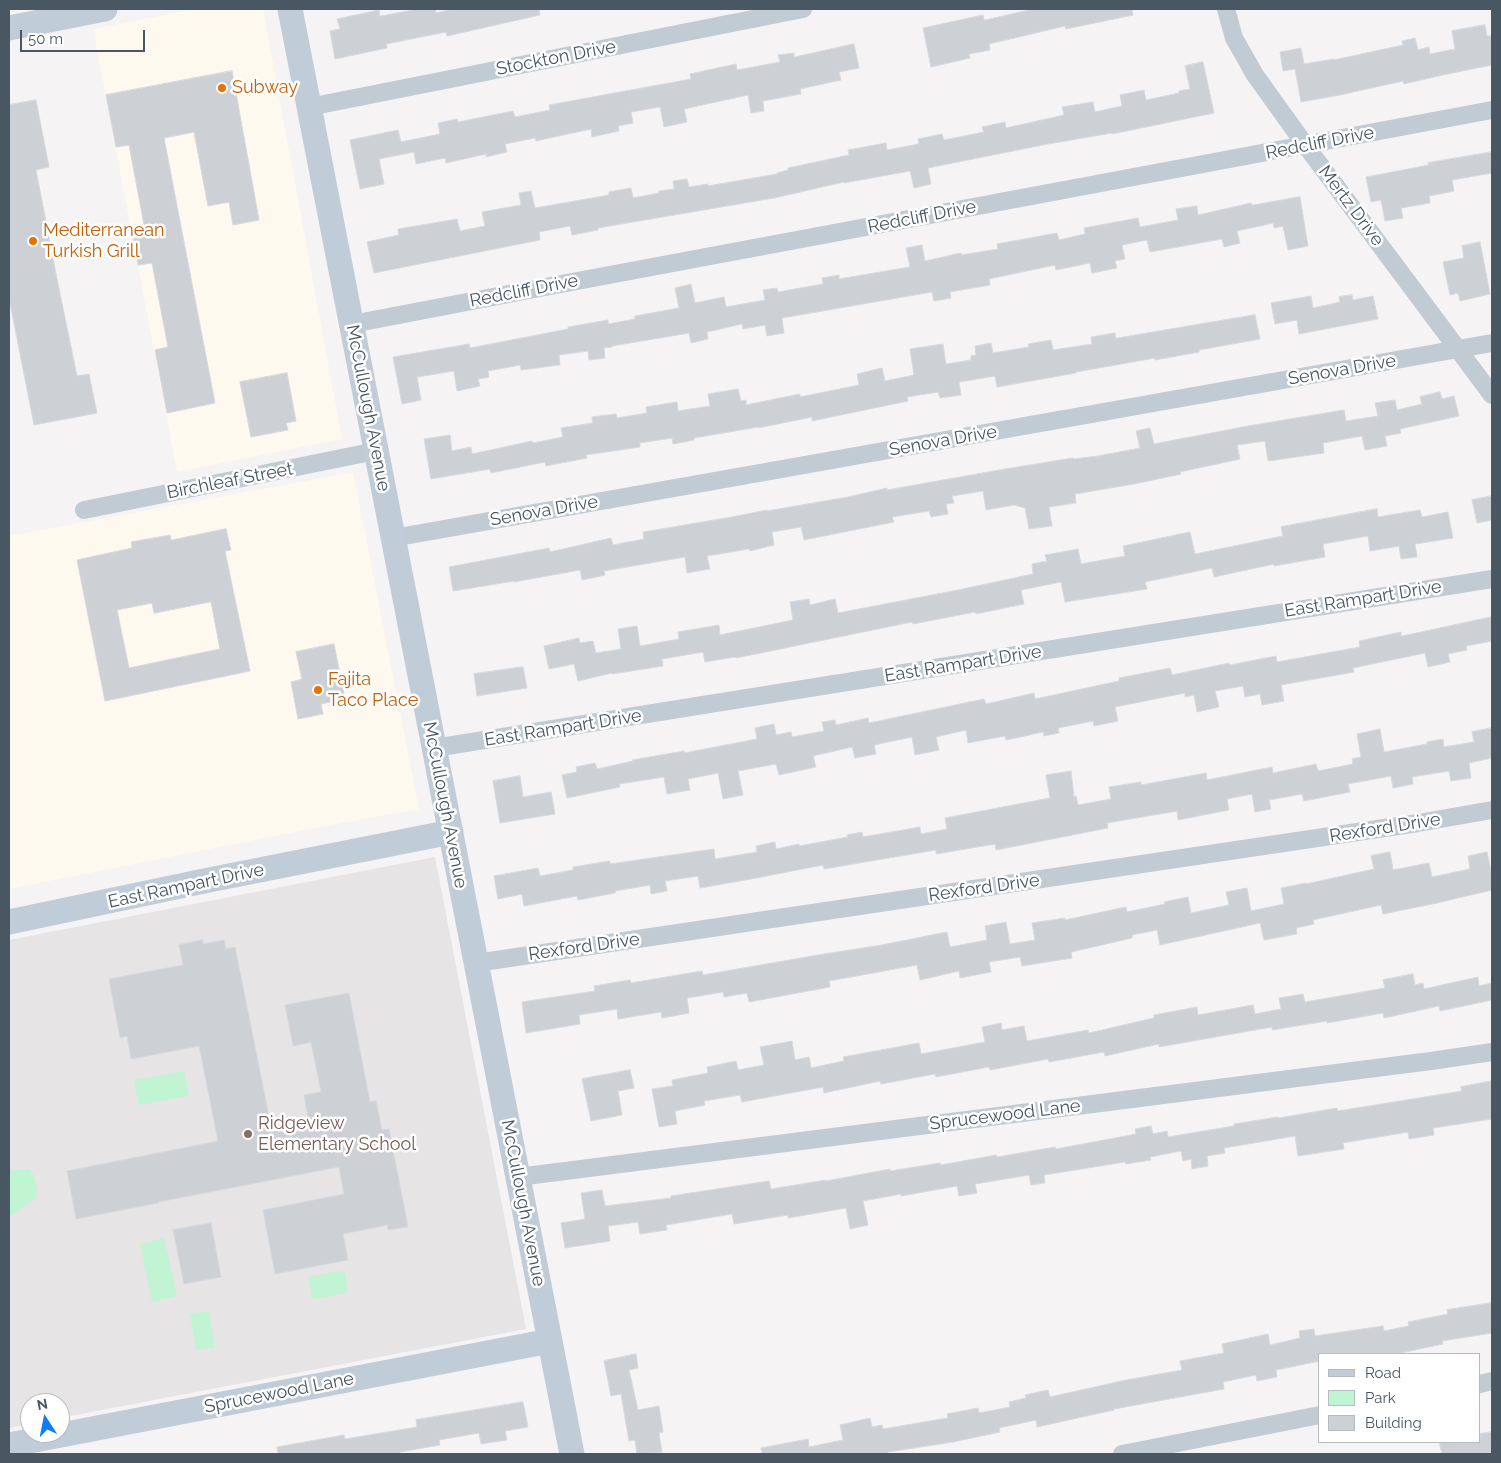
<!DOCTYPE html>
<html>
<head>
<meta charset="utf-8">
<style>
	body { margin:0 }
	#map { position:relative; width:1501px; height:1463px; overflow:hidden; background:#f5f3f3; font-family:Raleway,sans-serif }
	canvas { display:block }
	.frame { position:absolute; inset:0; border:10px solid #495762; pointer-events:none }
	.legend { position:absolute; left:1318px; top:1353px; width:162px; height:90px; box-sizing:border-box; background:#fff; border:1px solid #b6bcc0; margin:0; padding:6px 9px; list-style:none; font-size:15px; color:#495762 }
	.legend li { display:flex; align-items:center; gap:10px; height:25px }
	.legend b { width:25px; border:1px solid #b6bcc0 }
	.north { position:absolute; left:20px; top:1393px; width:50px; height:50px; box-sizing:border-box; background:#fff; border:1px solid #b6bcc0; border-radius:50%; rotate:349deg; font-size:14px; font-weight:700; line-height:20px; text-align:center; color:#495762 }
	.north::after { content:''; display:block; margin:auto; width:18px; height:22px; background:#0d7cf5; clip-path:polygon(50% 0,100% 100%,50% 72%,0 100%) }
	.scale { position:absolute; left:20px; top:30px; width:125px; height:22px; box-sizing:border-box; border:2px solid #495762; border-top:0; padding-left:6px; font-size:15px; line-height:18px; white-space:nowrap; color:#495762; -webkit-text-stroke:4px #fff; paint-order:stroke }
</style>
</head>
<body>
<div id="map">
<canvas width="1501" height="1463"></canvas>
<div class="frame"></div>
<ul class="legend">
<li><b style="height:6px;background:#c0ccd7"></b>Road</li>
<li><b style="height:14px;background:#c0f4d2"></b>Park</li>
<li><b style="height:14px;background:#cdd0d5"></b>Building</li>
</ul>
<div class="north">N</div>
<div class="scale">50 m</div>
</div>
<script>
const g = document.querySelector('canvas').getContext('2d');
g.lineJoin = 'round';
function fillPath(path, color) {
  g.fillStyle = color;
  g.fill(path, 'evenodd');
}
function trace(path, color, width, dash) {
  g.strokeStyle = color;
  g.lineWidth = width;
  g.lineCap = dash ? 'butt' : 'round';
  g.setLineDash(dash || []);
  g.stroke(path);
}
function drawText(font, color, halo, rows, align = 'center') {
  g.font = font + ' Raleway,sans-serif';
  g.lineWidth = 5;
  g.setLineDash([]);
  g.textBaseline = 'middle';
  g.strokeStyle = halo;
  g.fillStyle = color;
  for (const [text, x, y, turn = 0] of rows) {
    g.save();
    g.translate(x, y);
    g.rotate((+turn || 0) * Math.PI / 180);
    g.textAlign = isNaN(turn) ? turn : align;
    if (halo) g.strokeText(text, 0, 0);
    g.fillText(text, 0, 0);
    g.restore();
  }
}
fillPath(new Path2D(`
	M194,9H263L342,439L177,472L93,29Z
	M353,472L419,809L315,828L9,889V536Z`), '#fef9ee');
fillPath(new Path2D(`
	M435,857L526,1329L60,1418V1403H30V1424L9,1428V940Z`), '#e6e4e5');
fillPath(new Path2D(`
	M184,1071L189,1096L139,1105L134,1080Z
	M29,1169C36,1176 38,1189 36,1198L9,1217V1170Z
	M164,1238L177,1296L152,1302L140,1244Z
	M340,1271L345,1273L348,1290L345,1293L315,1299L312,1297L308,1277Z
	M209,1311L215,1347L196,1350L190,1314Z`), '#c0f4d2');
const building = new Path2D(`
	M418,9H435L436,13L453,9H539L540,15L447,36L446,32L386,44L387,48L335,59L330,31L340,29L337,19L379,10L380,16Z
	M1034,9H1132L1133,15L1066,29L1065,26L989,44L990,50L969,54L970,58L931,67L923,28L983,15L984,20Z
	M1485,25L1487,36H1492V65L1447,74L1404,84L1403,81L1340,95L1301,102L1295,69L1283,71L1280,52L1301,48L1304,64L1334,59V60L1403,45L1402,41L1415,38L1418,50L1429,47L1430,54L1455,49L1452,31Z
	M854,44L859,68L839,72L841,80L800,89L801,94L763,101L764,111L751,113L748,95L684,109L687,122L664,127L660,107L631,112L633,123L618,126L619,131L592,137L591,129L536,141L535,138L505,144L507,152L486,157V154L446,163L445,158L416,164L414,152L379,159L384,184L360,189L350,140L398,130L401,142L440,134L438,123L457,119L458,122L513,111L515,117L550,110L549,105L691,79L690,74L736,64L737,70L780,62L778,55L794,53V57Z
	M1203,62L1214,113L1112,134V133L1048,144L928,168L931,184L914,188L910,171L844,183V182L774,198L598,228V230L572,235L570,226L539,232L540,240L374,273L367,242L399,235L398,229L457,219L460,231L485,226L482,212L521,205L519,193L531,191L535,208L609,195V192L631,188L633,198L659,193V191L674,189L673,181L687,179L689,187L708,184V186L777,174V173L788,170V168L849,155L848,150L886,143L887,150L919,144L918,139L942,134L944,140L984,132L982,127L1005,122L1006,128L1064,115L1062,107L1093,102L1095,112L1122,106L1120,95L1144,90L1146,100L1179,93V91L1190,89L1185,66Z
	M232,71L259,220L233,225L229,202L208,206L194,132L164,138L215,403L167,413L155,350L168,347L152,263L138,265L132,233L145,230L129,145L116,147L106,95Z
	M36,100L49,167L36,170L56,274L77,376L89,374L97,413L34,425L9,298V105Z
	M1492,152V173L1452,180L1454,191L1429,196L1430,203L1401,208L1403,218L1385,221L1381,200L1371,202L1366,177L1429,165L1428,163Z
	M1300,197L1308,246L1288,250L1283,226L1274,228L1273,223L1237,231L1240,243L1224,247L1222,239L1150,252L1147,240L1122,245L1125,259L1115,261L1117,268L1092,273L1090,263L1056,270L1055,265L989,279L990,285L950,292L951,298L934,301L932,292L782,318L784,333L767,336L765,325L743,329L742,324L707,332L708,339L691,343L689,333L612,346V347L604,348L605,358L589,360L588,351L559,355L560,365L521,370L520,365L488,371L489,377L478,379L480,386L457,391L454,371L417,377L421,400L402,404L393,357L469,344L470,348L568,329V327L608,320V324L635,319V316L679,308L675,288L691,284L695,303L724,297L726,307L765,300L763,290L777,288L778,292L823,284L822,278L839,275V279L910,267L906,248L922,245L925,261L961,253V255L998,249L997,244L1057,233L1059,240L1085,234L1084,228L1138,218L1140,227L1178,220L1176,209L1197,206L1198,215L1251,203L1252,205Z
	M1480,242L1490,294L1460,301L1458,293L1450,295L1443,262L1464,258L1462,246Z
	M1352,295L1353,300L1373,296L1378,319L1299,334L1297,320L1275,324L1271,303L1311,296L1313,308L1340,302L1339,297Z
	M1255,315L1260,339L1199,350V352L1155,360V358L1076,372V373L997,387L995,376L959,382L961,395L940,398L938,392L907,397L908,401L812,421V417L758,428V427L694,438V440L673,444L672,438L640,443V447L586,455L587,458L546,466L545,462L491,473L490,469L431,479L424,439L450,435L452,451L471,447L472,454L532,441L533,443L563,437L561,428L593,423L592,417L616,414L617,418L647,413L646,407L677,402L678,411L710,406L708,394L738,389L741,401L746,400V405L800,394V397L859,385L857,374L882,368L885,381L914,375L910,349L943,344L946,364L971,360V356L976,355L975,346L991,343L993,353L1029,347L1028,344L1051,340L1053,350L1092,344L1091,337L1115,333L1116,338Z
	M287,373L296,421L286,423L288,430L251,437L240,382Z
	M1440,392L1442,399L1454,396L1459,416L1400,429L1401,433L1385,436L1387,446L1365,450L1362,436L1323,443L1324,453L1268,461L1265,441L1237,445L1240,459L1180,472L1181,474L1134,484L1075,494L1076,503L1049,507L1052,526L1029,529L1025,508L1014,505L986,510L983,491L952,496L954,503L946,504L948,514L931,517L929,511L892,517L894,522L804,540L801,527L772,532L774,545L750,551L749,549L707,556L710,569L687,573L685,557L604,571L605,575L582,580L580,570L514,582V581L453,591L449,567L549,548L550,552L611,538L613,545L644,539L643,532L732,517L767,510V511L848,497L887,488V490L1005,469L1073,458L1074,459L1098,456L1140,448L1136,431L1150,428L1154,444L1248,426L1344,410L1346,421L1378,416L1375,403L1395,400L1397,410L1422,404L1420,397Z
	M1492,496V520L1477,523L1472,500Z
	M1377,509L1378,517L1420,510L1422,517L1448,512L1453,538L1415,544L1417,557L1401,559L1399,546L1370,551L1368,536L1323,544L1325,557L1274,566V564L1214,577L1212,568L1145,582L1147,589L1065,602L1061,582L1021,590L1024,604L976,614L975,612L913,624L912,622L736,658L735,657L705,662L703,652L662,659L663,666L612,674V673L578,681L574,664L549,669L544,646L579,638L580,643L593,641L596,653L621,649L618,629L637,626L640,646L679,639L678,632L719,625L720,635L793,620L790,602L809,599L810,605L835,599L838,613L958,590L1033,574L1032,564L1047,561L1045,555L1078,549L1081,564L1125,556L1123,546L1190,532L1195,554L1283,536L1281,527Z
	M226,529L231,550L225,551L250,671L105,701L77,560L132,548L131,542L170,535L171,540ZM211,602L220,649L129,668L117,610L152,603L154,613Z
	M1492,617V641L1466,646L1467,650L1448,654L1450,662L1428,667L1425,653L1353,668L1354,672L1281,685L1284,701L1262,705L1260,694L1245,697L1243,686L1215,691L1219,707L1197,712L1194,695L1185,697V693L1115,707L1118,721L1094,726L1093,721L1058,728L1059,733L1044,736L1043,732L1006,740L1005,736L968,743L966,730L936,737L939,750L915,755L912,737L874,745L876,754L855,758L852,747L813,756L816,767L779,775L776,764L738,771L743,795L723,799L718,773L688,779L690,790L667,794L664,777L619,784L620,787L567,798L562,775L577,772L576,767L595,763L597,769L633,761L632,760L684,751V753L757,739L755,728L774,724L776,735L791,732L792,737L824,731L822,722L835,720L836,725L868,718L869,723L984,699L986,704L1034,693L1035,699L1119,681V678L1170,668L1172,675L1229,663L1230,665L1276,656L1277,662L1360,647L1359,641L1401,632V636Z
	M334,644L345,699L321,704L323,714L298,719L291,682L302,679L296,652Z
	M523,667L527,688L477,696L474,674Z
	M1492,728V758L1469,763L1471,778L1451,781L1449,771L1412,777L1413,784L1393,788L1391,776L1348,784L1350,792L1304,801L1302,794L1269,800L1271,809L1255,812L1252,794L1227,799L1229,810L1178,820L1177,811L1107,823L1108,828L996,850L995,844L936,854V850L824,869L823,865L751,879L700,888L698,876L665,881L667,891L651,894L650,885L615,891V893L578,900L577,896L524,906L522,894L498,899L494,876L538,868L540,876L573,870V867L610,861V864L714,849L715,859L757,852L756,846L775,842L776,849L799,844V846L848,837L847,835L862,832L863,837L920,827L921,834L947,829L945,818L1050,798L1046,775L1071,771L1074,797L1076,796L1078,805L1111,799L1109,787L1141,782V785L1206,773L1207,780L1272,767L1273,773L1316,764L1318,771L1353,764L1352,759L1361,757L1357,734L1380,729L1384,752L1427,744V742L1443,739L1444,747L1474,742L1472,732Z
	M520,776L523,797L551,792L555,814L500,823L493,781Z
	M1390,852L1393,870L1429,863L1432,877L1470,869L1468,856L1487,852L1492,875V890L1437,903L1383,914L1381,905L1313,920L1314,924L1296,928L1297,934L1264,940L1260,923L1160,945L1157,930L1132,935V938L1071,952L1072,958L1022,966L1020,957L989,962L991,972L960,978L959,971L920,980L917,965L829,981L830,987L749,1002L747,993L724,997L723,992L687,998L689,1013L662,1018L661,1012L618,1019L617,1009L579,1015L580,1024L526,1033L522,1002L595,991L594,986L630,980L631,983L702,971L703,975L824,954L882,945L947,932L950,947L987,940L985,926L1006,922L1010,944L1035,940L1032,923L1065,918V920L1126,907L1127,912L1165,904L1164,902L1188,897L1191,913L1229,905L1226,892L1247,888L1251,911L1284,904L1281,888L1306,883V884L1374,869L1371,856Z
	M203,940V944L224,940L226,949L235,947L272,1131L300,1125L299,1118L308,1117L304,1095L321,1092L311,1042L293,1046L285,1005L349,993L370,1102L376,1101L382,1130L389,1129L408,1227L388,1230L387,1225L343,1234L348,1260L275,1274L263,1210L344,1194L339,1167L158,1202V1203L76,1219L67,1171L218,1141L199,1046L131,1059L127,1036L120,1038L109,979L183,965L179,945Z
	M1413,974L1415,985L1423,983L1424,989L1478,977L1479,986L1492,983V1000L1440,1011L1439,1006L1384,1018L1383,1013L1327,1023V1021L1272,1030V1027L1159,1047V1044L1105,1056L1104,1052L1049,1062L1048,1059L990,1070L989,1067L936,1077L935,1074L881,1084L880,1081L824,1093L823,1087L742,1102L740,1095L704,1101L705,1105L675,1111L677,1124L659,1127L652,1089L673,1086L672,1080L708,1073L707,1067L736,1061L738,1070L764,1065L760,1047L792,1041L795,1060L809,1057L811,1068L844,1061L843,1057L919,1043L921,1054L985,1042L982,1027L1001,1023L1002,1030L1024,1026L1027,1041L1088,1030L1089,1033L1154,1018V1015L1197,1007L1198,1015L1253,1005L1255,1014L1281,1009L1279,998L1303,994L1305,1002L1385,988L1383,980Z
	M630,1070L634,1088L618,1091L622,1115L591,1121L582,1079Z
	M1492,1081V1119L1433,1128L1434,1135L1409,1139L1408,1132L1343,1143L1344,1149L1298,1156L1295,1136L1224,1148L1225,1153L1207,1156L1208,1166L1192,1169L1191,1159L1183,1161L1181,1151L1150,1157L1151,1160L1126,1164L1125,1162L1044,1175L1045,1183L1031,1185L1029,1175L975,1184L977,1193L959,1196L957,1186L901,1196V1194L863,1201L868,1225L850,1229L846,1208L788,1218V1215L734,1224L732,1214L666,1225L667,1230L640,1234L638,1222L608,1226L610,1241L565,1248L561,1223L585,1219L581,1193L602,1190L605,1206L671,1198V1196L769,1181L771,1189L826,1180V1181L890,1169V1171L940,1163L941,1165L996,1155L997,1157L1055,1147L1056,1149L1136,1134L1135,1129L1151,1126L1153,1134L1167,1131L1168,1137L1234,1126V1124L1278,1117L1279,1118L1337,1108L1338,1111L1462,1091L1461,1087Z
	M211,1223L221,1277L184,1284L173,1230Z
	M1491,1303L1492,1333L1442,1341L1443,1344L1396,1354H1320V1361L1276,1370L1277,1377L1257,1381L1256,1375L1223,1382L1224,1389L1114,1409V1410L1037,1427L1036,1420L999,1428L1000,1432L953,1442L888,1452V1454H762L761,1448L808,1439L809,1447L843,1440L840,1425L870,1418L872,1427L882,1425L883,1429L948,1418L947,1414L978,1408L979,1413L1010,1407L1009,1402L1026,1398L1025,1395L1048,1390L1050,1397L1126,1380L1182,1370L1180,1361L1224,1353L1222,1344L1268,1334L1270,1345L1300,1338L1299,1331L1314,1329L1315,1336L1383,1326L1384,1331L1409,1326L1408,1322L1448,1314L1447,1310Z
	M636,1354L638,1368L629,1370L638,1410L659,1406L663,1432L659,1433L662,1452L637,1454L635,1440L629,1441L621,1394L611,1396L604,1361Z
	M523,1402L528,1427L505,1431L507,1440L481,1444L479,1433L439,1440L440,1445L400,1452V1454H278L277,1447L344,1435L345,1439L417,1427L416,1420Z
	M1492,1432V1454H1442L1439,1442H1480V1434Z`);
fillPath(building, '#cdd0d5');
trace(building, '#d7d9de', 1);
trace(new Path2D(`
	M1226,9L1234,38L1255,75L1306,146L1492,395
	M309,107L803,9
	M352,324L545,287L1492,110
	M84,510L376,451
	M393,538L1492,343
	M434,748L1492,579
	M476,963L1418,823L1492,810
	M518,1177L1431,1061L1492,1052
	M1480,1384L1492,1381
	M1122,1454L1320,1415`), '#c0cbd3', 18);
trace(new Path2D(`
	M290,9L572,1454
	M9,28L105,9
	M9,922L204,881L451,832
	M9,1445L550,1341`), '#c0ccd7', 25);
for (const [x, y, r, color] of [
	[222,88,5,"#e8710a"],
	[33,241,5,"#e8710a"],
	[318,690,5,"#e8710a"],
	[248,1134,5,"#8d6e63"]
]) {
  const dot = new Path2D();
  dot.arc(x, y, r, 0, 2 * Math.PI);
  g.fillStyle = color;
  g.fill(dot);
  trace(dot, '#fff', 2);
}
drawText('18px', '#495762', '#fff', [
	["Stockton Drive",556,58,-11],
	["Redcliff Drive",1320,143,-11],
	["Mertz Drive",1351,206,53],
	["Redcliff Drive",922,217,-11],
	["Redcliff Drive",524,291,-11],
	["Senova Drive",1342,370,-10],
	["McCullough Avenue",368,408,79],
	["Senova Drive",943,441,-10],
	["Birchleaf Street",230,481,-11],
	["Senova Drive",544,511,-10],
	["East Rampart Drive",1363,599,-9],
	["East Rampart Drive",963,664,-9],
	["East Rampart Drive",563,728,-9],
	["McCullough Avenue",445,805,79],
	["Rexford Drive",1385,828,-9],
	["East Rampart Drive",186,886,-12],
	["Rexford Drive",984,888,-8],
	["Rexford Drive",584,947,-8],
	["Sprucewood Lane",1005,1115,-7],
	["McCullough Avenue",523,1203,79],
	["Sprucewood Lane",279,1393,-11]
]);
drawText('18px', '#c56008', '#fff', [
	["Subway",232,88],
	["Mediterranean",43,231],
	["Turkish Grill",43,252],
	["Fajita",328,680],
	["Taco Place",328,701]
], 'left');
drawText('18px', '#785e54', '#fff', [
	["Ridgeview",258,1124],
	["Elementary School",258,1145]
], 'left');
</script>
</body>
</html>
